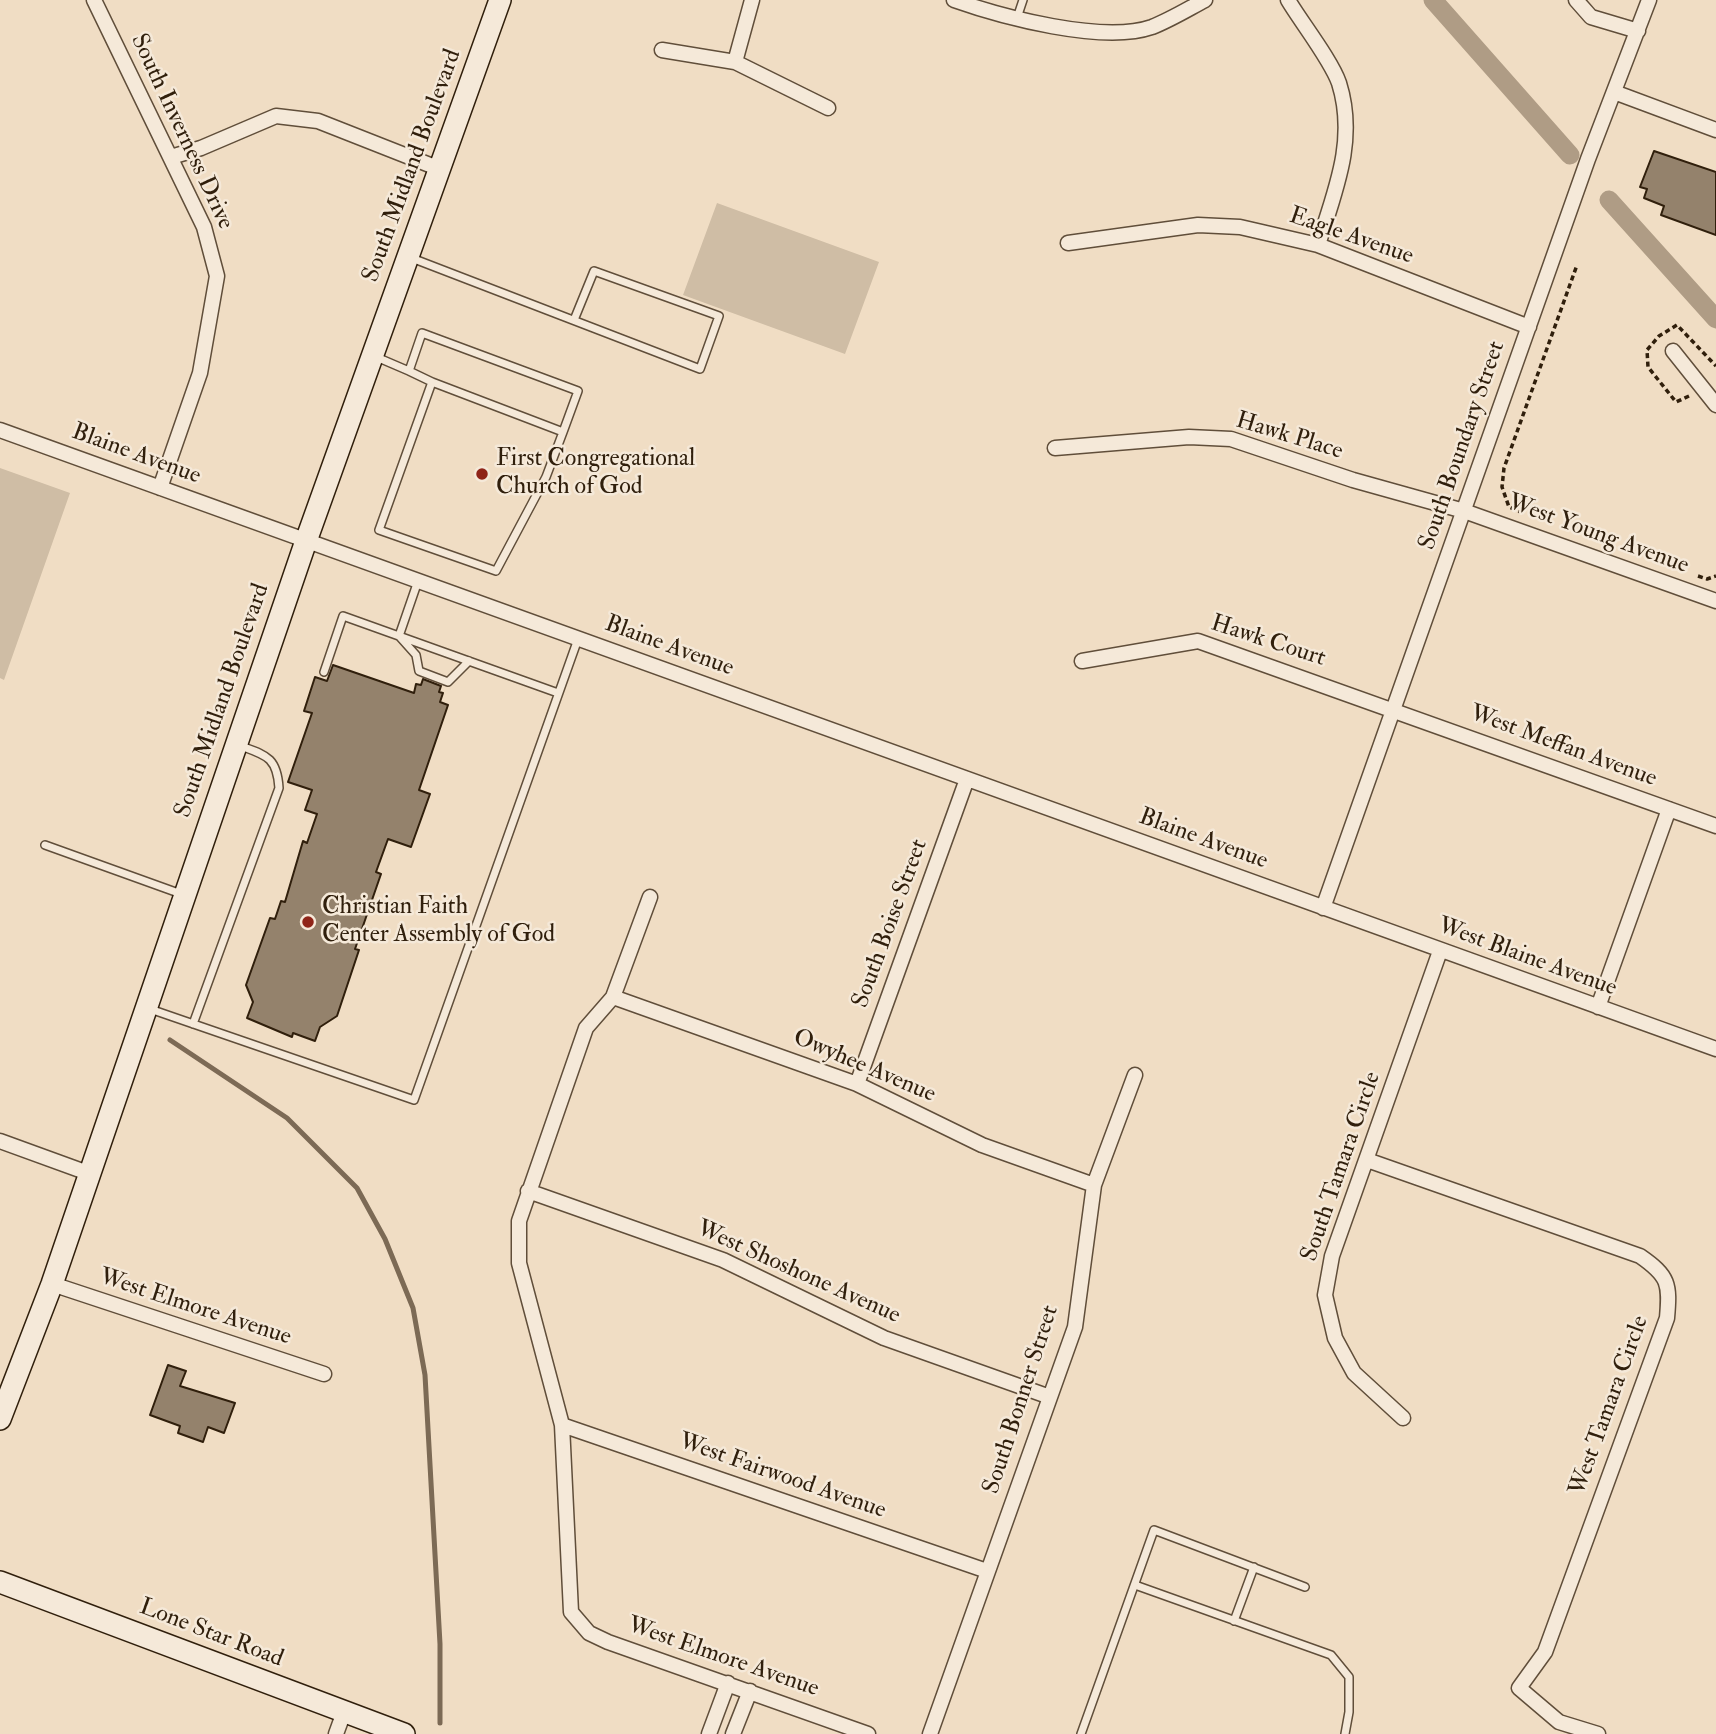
<!DOCTYPE html>
<html>
<head>
<meta charset="utf-8">
<style>
	body { margin:0 }
	canvas { display:block; background:#f0ddc4 }
</style>
</head>
<body>
<canvas width="1716" height="1734"></canvas>
<script>
const g = document.querySelector('canvas').getContext('2d');
g.lineJoin = 'round';
function fillPath(path, color) {
  g.fillStyle = color;
  g.fill(path, 'evenodd');
}
function trace(path, color, width, dash) {
  g.strokeStyle = color;
  g.lineWidth = width;
  g.lineCap = dash ? 'butt' : 'round';
  g.setLineDash(dash || []);
  g.stroke(path);
}
function drawText(font, color, halo, rows, align = 'center') {
  g.font = font + ' "IM FELL Double Pica",serif';
  g.lineWidth = 5;
  g.setLineDash([]);
  g.textBaseline = 'middle';
  g.strokeStyle = halo;
  g.fillStyle = color;
  for (const [text, x, y, turn = 0] of rows) {
    g.save();
    g.translate(x, y);
    g.rotate((+turn || 0) * Math.PI / 180);
    g.textAlign = isNaN(turn) ? turn : align;
    if (halo) g.strokeText(text, 0, 0);
    g.fillText(text, 0, 0);
    g.restore();
  }
}
fillPath(new Path2D(`
	M717,203L879,262L845,354L683,295Z
	M0,468L70,493L4,680L0,678Z`), '#cfbda5');
trace(new Path2D(`
	M170,1040L287,1118L357,1188L385,1239L413,1308L425,1375L440,1644V1723`), '#7c6a55', 5);
trace(new Path2D(`
	M1433,0L1570,155
	M1609,200L1716,319`), '#af9c85', 19);
const building = new Path2D(`
	M1654,151L1716,172V235L1661,215L1664,206L1644,198L1647,189L1640,187Z
	M333,665L414,693L416,684L421,685L423,679L441,686L439,692L443,693L440,702L448,705L419,790L430,794L411,847L388,839L376,872L381,874L355,949L359,950L337,1016L320,1027L315,1041L293,1033L292,1037L247,1018L253,1002L246,985L270,918L275,919L281,901L285,902L303,841L307,843L317,814L305,810L312,790L288,782L312,713L304,711L315,677L327,681Z
	M168,1365L186,1371L180,1386L235,1403L224,1433L208,1427L203,1442L178,1433L180,1426L150,1415Z`);
fillPath(building, '#94826c');
trace(building, '#301f0c', 2);
const service = new Path2D(`
	M1017,18L1023,0
	M409,257L700,369L719,316L594,271L574,320
	M374,356L409,371
	M432,382L409,371L422,333L578,391L563,432L432,382L379,530L496,571L546,477L563,432
	M418,581L399,636L416,655L419,671L448,682L469,661
	M324,672L343,616L558,693
	M45,845L184,895
	M150,1009L414,1100L578,639
	M193,1024L279,788C277,756 265,755 238,745
	M1135,1585L1331,1655L1349,1677V1712L1345,1734
	M1234,1621L1254,1567
	M1081,1734L1154,1530L1305,1587`);
const minor = new Path2D(`
	M94,0L204,227L217,276L200,373L160,488
	M954,0C1002,17 1103,44 1152,27C1170,20 1188,9 1205,0
	M1288,0C1301,22 1331,60 1339,83C1357,140 1335,191 1318,245
	M1576,0L1591,17L1638,31
	M662,50L735,62L828,108
	M735,62L752,0
	M1614,92L1716,130
	M171,157L201,148L276,116L318,121L440,169
	M1068,243L1198,225L1240,227L1318,245L1529,327
	M1673,351L1716,405
	M0,430L1716,1049
	M1055,448L1189,437L1231,439L1353,480L1464,511L1716,601
	M1082,661L1198,641L1716,826
	M650,897L613,997L586,1028L519,1221V1263L562,1425L571,1612L589,1633L608,1642L868,1734
	M1323,908L1588,159L1649,0
	M613,997L857,1084L982,1145L1094,1185
	M1598,1007L1669,809
	M857,1084L967,779
	M0,1141L88,1173
	M1367,1160L1640,1256C1669,1276 1670,1284 1667,1318L1545,1652L1519,1688L1559,1722L1598,1734
	M528,1191L723,1260L884,1338L1050,1397
	M52,1284L324,1374
	M1403,1418L1354,1373L1335,1338L1325,1295L1332,1256L1440,951
	M562,1425L987,1571
	M336,1734L344,1712
	M709,1734L728,1683
	M733,1734L750,1691
	M930,1734L1075,1327L1094,1185L1135,1075`);
const secondary = new Path2D(`
	M0,1419L52,1284L306,541L500,0
	M0,1582L404,1734`);
trace(service, '#604e3a', 10);
trace(minor, '#604e3a', 17);
trace(secondary, '#301f0c', 24);
trace(new Path2D(`
	M1689,396L1676,402L1648,367L1647,350L1659,336L1677,325L1716,366
	M1523,513L1509,507L1502,487L1504,468L1577,265
	M1698,576L1707,579L1716,576`), '#301f0c', 3.5, [5, 3.5]);
trace(service, '#f5e9d9', 7);
trace(minor, '#f5e9d9', 14);
trace(secondary, '#f5e9d9', 21);
for (const [x, y, r, color] of [
	[482,474,7,"#8f2418"],
	[308,922,7,"#8f2418"]
]) {
  const dot = new Path2D();
  dot.arc(x, y, r, 0, 2 * Math.PI);
  g.fillStyle = color;
  g.fill(dot);
  trace(dot, '#f5e9d9', 2.5);
}
drawText('24px', '#301f0c', '#f5e9d9', [
	["South Inverness Drive",181,132,65],
	["South Midland Boulevard",413,166,-70],
	["Eagle Avenue",1351,237,19],
	["Hawk Place",1289,437,17],
	["South Boundary Street",1463,446,-71],
	["Blaine Avenue",136,455,20],
	["West Young Avenue",1598,535,20],
	["Hawk Court",1268,642,18],
	["Blaine Avenue",669,647,20],
	["South Midland Boulevard",223,701,-71],
	["West Meffan Avenue",1563,747,20],
	["Blaine Avenue",1203,840,20],
	["South Boise Street",891,924,-70],
	["West Blaine Avenue",1527,958,20],
	["Owyhee Avenue",864,1067,23],
	["South Tamara Circle",1342,1167,-71],
	["West Shoshone Avenue",798,1273,24],
	["West Elmore Avenue",195,1308,18],
	["South Bonner Street",1022,1400,-72],
	["West Tamara Circle",1610,1406,-70],
	["West Fairwood Avenue",782,1477,19],
	["Lone Star Road",211,1634,21],
	["West Elmore Avenue",723,1658,19]
]);
drawText('24px', '#301f0c', '#f5e9d9', [
	["First Congregational",496,460],
	["Church of God",496,488],
	["Christian Faith",322,908],
	["Center Assembly of God",322,936]
], 'left');
</script>
</body>
</html>
